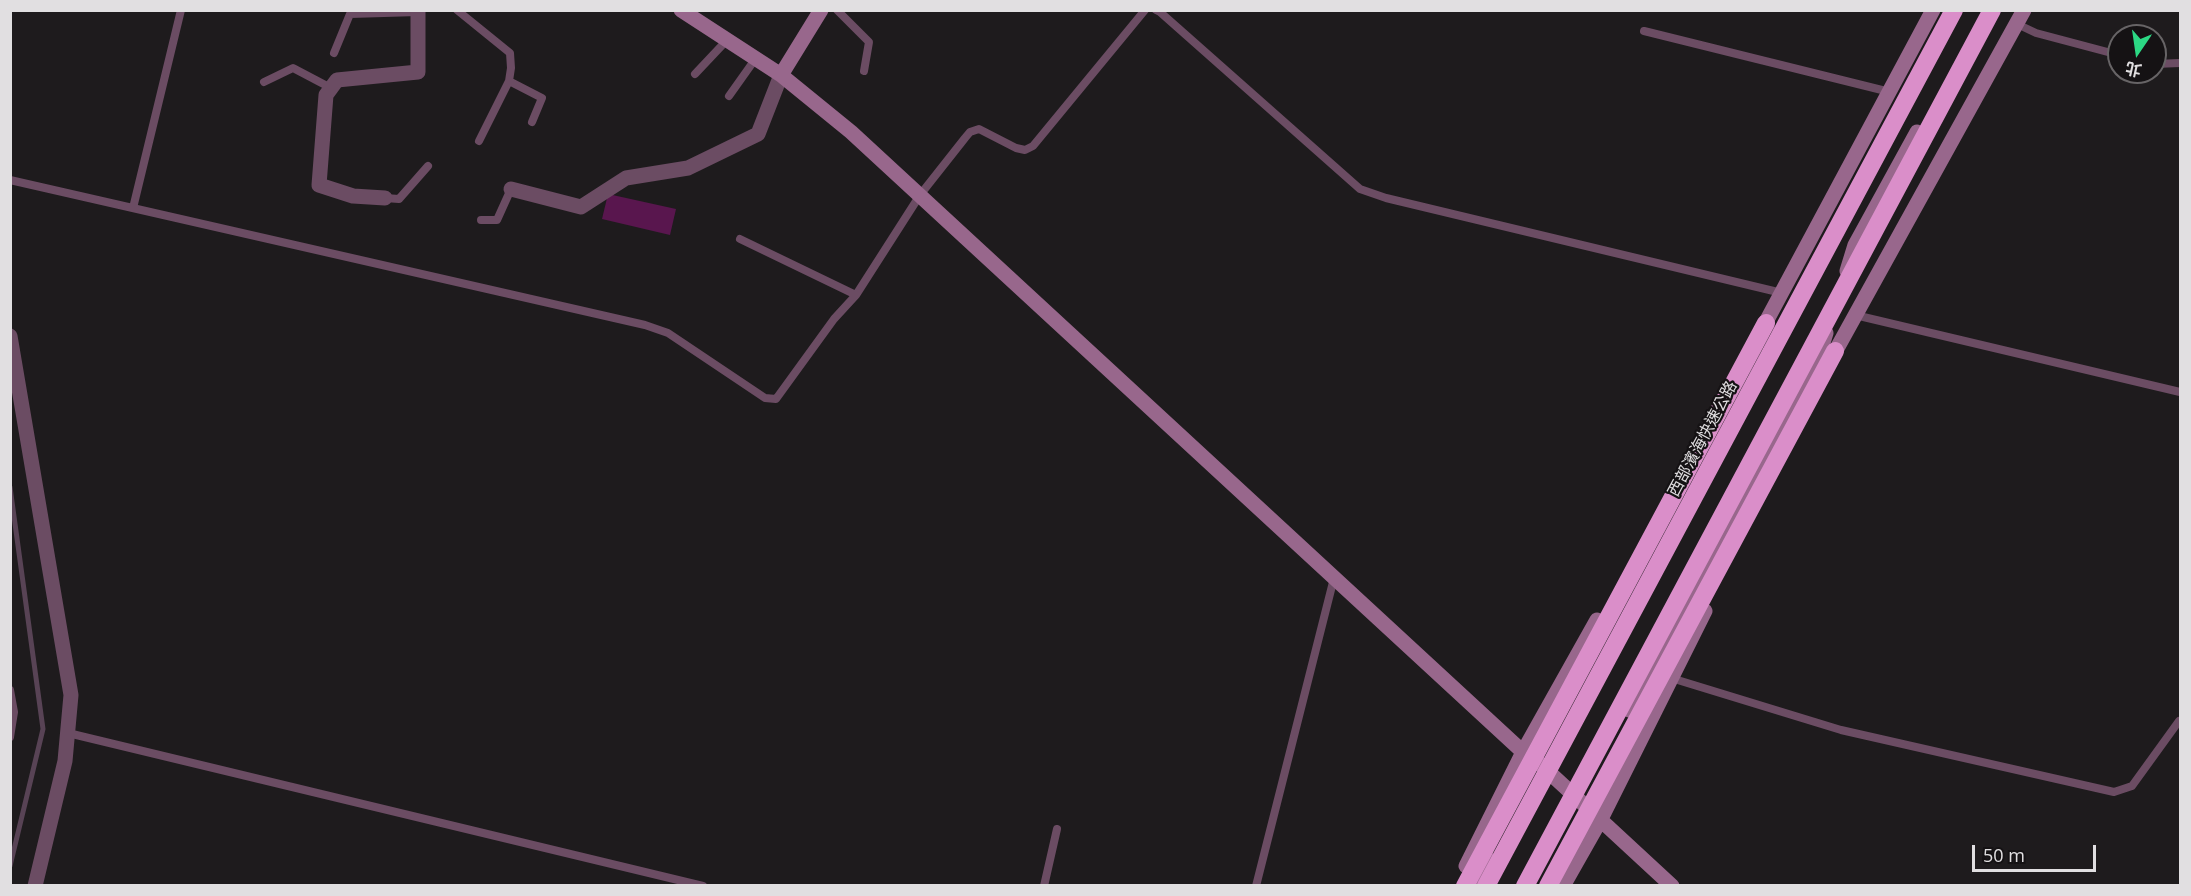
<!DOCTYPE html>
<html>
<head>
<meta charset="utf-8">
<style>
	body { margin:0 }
	#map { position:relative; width:2191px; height:896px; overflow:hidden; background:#1e1b1d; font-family:"Open Sans","Noto Sans TC",sans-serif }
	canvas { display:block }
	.frame { position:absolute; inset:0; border:12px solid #e1dfe1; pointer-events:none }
	.north { position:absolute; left:2107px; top:24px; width:60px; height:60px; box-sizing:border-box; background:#151214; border:2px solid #676466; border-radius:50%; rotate:193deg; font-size:16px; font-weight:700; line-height:24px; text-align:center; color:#e1dfe1 }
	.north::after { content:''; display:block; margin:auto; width:21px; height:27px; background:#2cd884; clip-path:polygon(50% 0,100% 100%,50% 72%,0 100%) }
	.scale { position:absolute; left:1972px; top:845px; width:124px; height:27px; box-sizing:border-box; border:3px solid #e1dfe1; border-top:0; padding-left:8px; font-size:18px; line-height:21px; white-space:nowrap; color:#e1dfe1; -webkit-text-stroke:4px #151214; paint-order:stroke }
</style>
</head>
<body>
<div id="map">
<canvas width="2191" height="896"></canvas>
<div class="frame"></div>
<div class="north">北</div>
<div class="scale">50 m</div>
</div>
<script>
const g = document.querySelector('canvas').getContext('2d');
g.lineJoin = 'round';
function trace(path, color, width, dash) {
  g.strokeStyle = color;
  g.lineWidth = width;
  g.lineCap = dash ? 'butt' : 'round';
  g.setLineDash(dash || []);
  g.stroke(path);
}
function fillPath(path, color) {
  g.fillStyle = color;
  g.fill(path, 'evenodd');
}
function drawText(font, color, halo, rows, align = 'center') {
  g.font = font + ' "Open Sans","Noto Sans TC",sans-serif';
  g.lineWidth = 4.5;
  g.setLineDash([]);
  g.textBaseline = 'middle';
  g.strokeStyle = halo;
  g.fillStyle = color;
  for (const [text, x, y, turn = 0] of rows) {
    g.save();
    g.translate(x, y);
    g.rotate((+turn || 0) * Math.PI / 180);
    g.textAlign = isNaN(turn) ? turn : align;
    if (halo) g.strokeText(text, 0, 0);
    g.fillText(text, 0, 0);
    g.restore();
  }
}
trace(new Path2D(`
	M10,487L43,729L10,866`), '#584355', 5);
fillPath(new Path2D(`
	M608,194L676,209L670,235L602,219Z`), '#59164e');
trace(new Path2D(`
	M457,10L510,53L511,68L509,81L479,141
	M837,10L869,42L864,71
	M1156,10L1160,12L1360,189L1386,198L1782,293
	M2017,24L2036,33L2119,55
	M1644,31L1890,92
	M334,53L350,14L418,12
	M2155,64L2180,63
	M695,74L728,39
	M509,81L542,98L532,122
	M264,82L293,68L331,88
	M729,96L756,58
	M10,180L645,325L668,333L765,398L776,399L834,319L856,295L920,195L965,138L970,132L979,129L1016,148L1025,150L1033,146L1145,10
	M385,198L399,199L428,166
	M133,208L181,10
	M481,220H497L511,189
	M740,239L856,295
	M1855,315L2180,392
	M1671,678L1841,730L2114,792L2132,786L2179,721
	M10,690L14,712L10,737
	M68,733L703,886
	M1044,886L1057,829
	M1256,886L1334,578`), '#6b4c63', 8);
trace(new Path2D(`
	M511,189L581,207L626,178L688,168L758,134L781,75
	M385,198L353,196L319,185L326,95L337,80L418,72V10
	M10,336L71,695L65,761L35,886`), '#6b4c63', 15);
trace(new Path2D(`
	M681,10L781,75L851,132L1523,752L1539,763L1672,886
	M781,75L821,10
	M1847,271L1855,245L1917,132
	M1760,333L1933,10
	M1830,361L2024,10
	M1629,710L1816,365L1826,333
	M1466,866L1523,752L1597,620
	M1476,886L1489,860
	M1563,886L1601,819L1705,611`), '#98678c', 15);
trace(new Path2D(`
	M1465,886L1766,323
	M1486,886L1954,10
	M1525,886L1992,10
	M1548,886L1835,351`), '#da8ec9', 18);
drawText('16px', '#e1dfe1', '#151214', [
	["西部濱海快速公路",1703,439,-62]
]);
</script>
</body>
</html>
